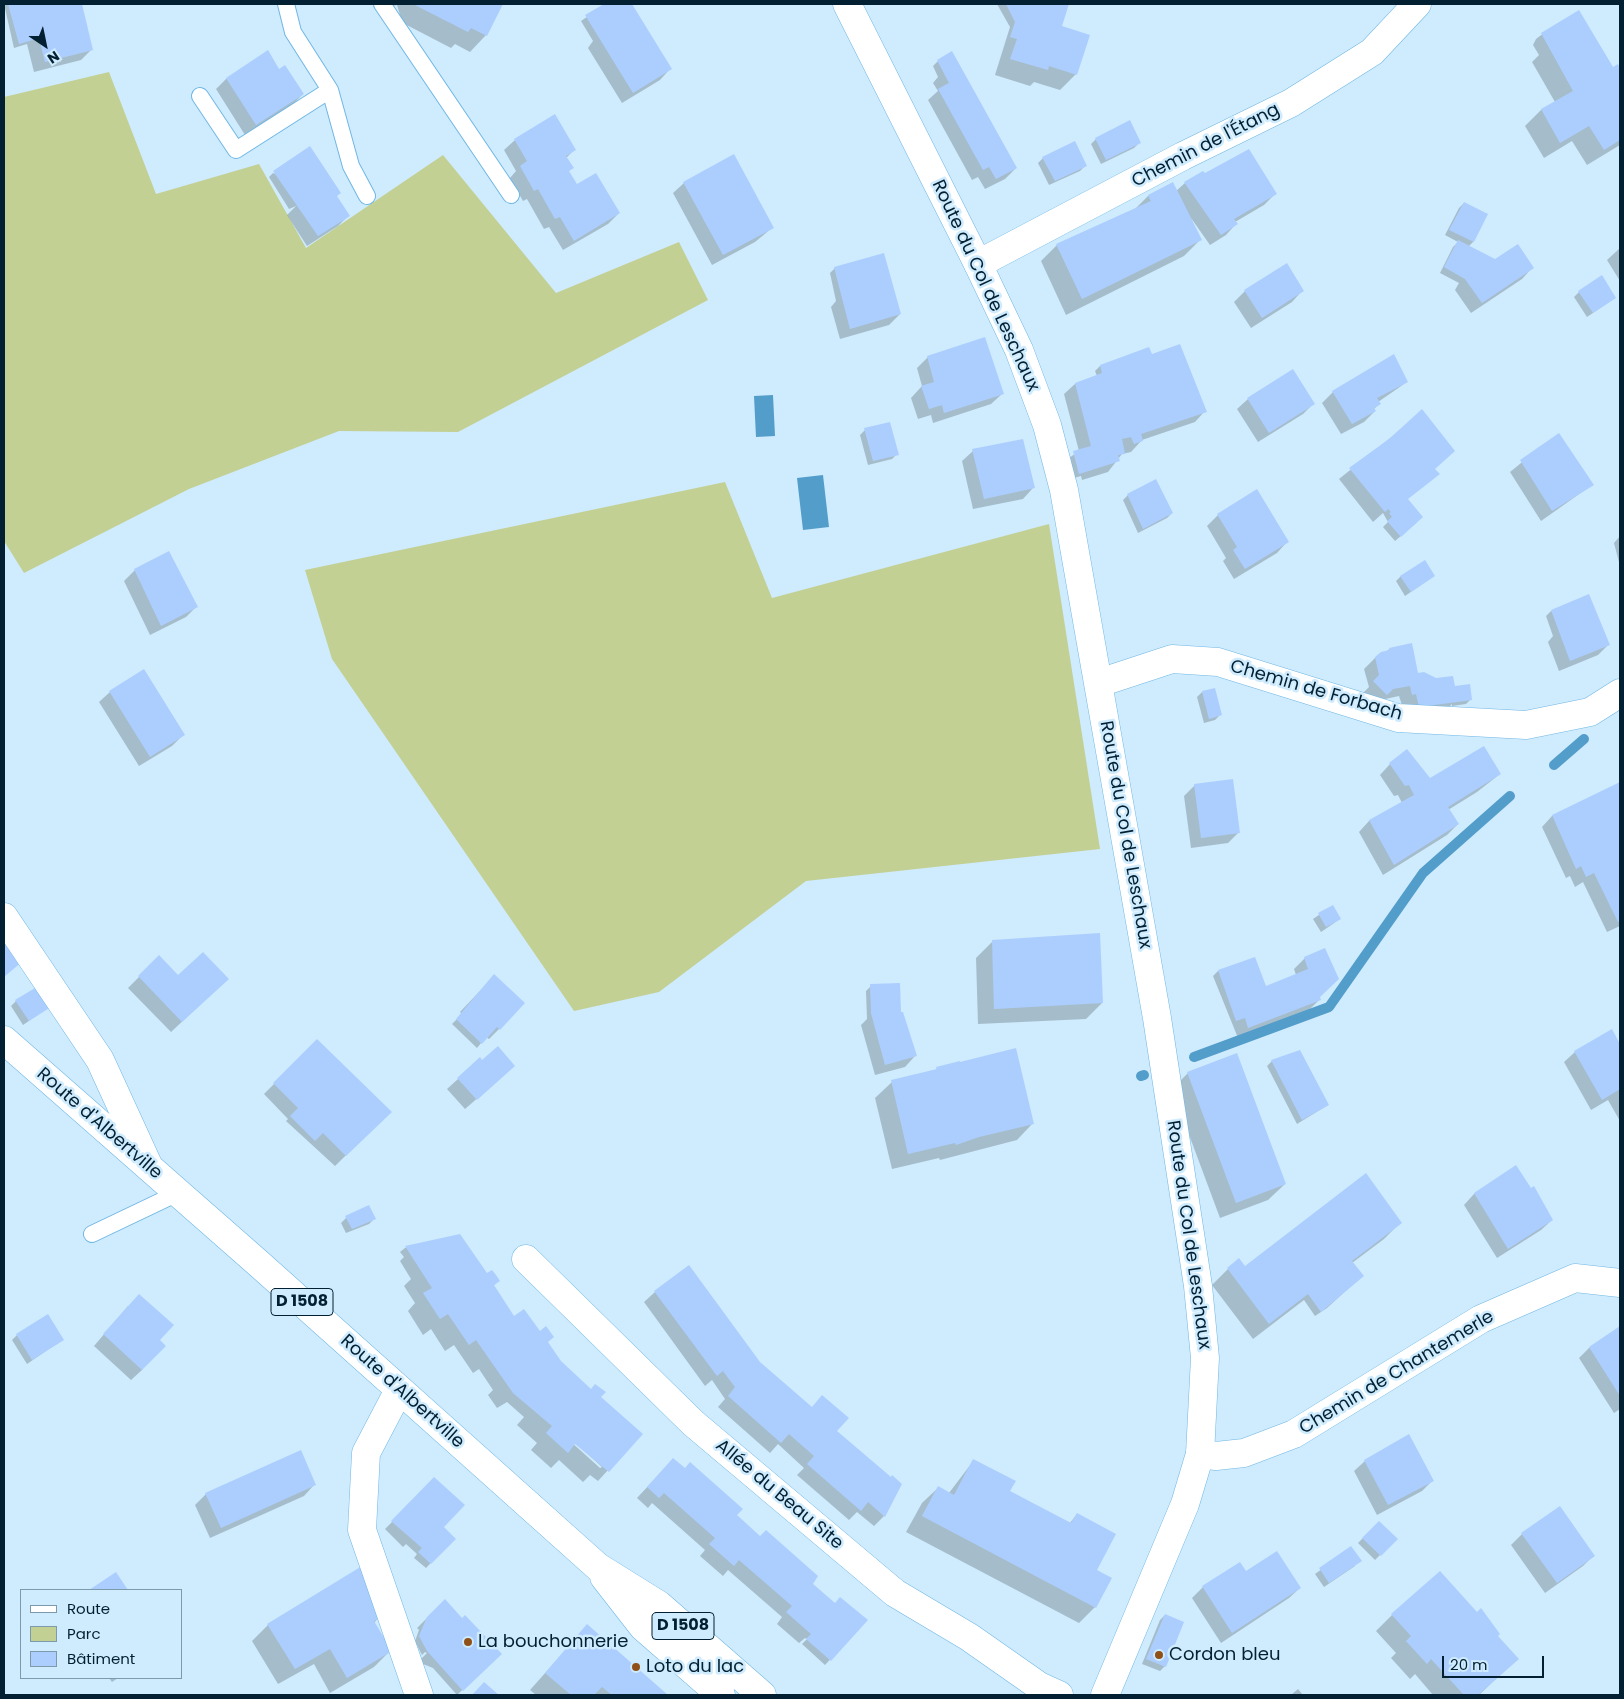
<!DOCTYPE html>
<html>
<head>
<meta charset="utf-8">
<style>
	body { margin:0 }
	#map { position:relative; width:1624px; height:1699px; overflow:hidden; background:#cfebfe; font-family:Poppins,sans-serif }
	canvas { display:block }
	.frame { position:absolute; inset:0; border:5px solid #022031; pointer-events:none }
	.legend { position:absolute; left:20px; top:1589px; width:162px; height:90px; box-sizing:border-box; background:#cfebfe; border:1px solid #7d9aac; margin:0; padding:6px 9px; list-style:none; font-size:15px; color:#022031 }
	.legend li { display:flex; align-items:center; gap:10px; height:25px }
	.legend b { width:25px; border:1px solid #7d9aac }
	.north { position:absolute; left:20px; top:20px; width:50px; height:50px; -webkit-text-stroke:4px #cfebfe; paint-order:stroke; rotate:146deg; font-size:14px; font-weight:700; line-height:20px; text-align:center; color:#022031 }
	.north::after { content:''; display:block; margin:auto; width:18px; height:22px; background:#022031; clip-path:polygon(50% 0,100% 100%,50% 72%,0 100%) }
	.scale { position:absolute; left:1442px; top:1656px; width:102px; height:22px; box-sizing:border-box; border:2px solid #022031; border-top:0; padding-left:6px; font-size:15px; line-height:18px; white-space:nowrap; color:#022031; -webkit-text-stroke:4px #cfebfe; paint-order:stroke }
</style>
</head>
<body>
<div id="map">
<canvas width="1624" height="1699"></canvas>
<div class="frame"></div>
<ul class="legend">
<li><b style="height:6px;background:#fff"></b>Route</li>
<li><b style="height:14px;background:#c3d093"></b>Parc</li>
<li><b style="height:14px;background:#acceff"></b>Bâtiment</li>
</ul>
<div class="north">N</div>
<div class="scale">20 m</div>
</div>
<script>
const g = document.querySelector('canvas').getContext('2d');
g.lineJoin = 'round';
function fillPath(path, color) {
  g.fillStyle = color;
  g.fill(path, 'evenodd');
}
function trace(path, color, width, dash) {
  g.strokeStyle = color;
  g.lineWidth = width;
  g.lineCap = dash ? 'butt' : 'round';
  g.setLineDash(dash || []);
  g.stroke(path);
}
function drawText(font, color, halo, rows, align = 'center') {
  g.font = font + ' Poppins,sans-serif';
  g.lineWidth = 5;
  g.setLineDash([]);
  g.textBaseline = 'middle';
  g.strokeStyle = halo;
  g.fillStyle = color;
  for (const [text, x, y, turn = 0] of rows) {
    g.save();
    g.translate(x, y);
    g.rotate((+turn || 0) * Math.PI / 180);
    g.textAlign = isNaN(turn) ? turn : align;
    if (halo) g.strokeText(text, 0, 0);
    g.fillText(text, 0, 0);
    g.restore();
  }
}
fillPath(new Path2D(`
	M109,72L156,194L259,164L306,248L443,155L556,293L679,242L708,300L458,432L339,431L189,489L24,573L4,541V97Z
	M725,482L772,598L1049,524L1100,849L806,881L659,992L574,1011L332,659L305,570Z`), '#c3d093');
fillPath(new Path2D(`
	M773,395L775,436L756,437L754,396Z
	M823,475L829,527L803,530L797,478Z`), '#539dca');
fillPath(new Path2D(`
	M4,4H81L92,49L81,60L34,72L27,44L14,48Z
	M390,4H502L486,35L470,52L455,44L451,48L399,21L400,15L397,5L391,6Z
	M606,4H631L670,69L660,80L622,103L588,48L593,41L581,21Z
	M997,4H1068L1061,27L1076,74L1060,90L1034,82L1030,86L995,75L1010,27Z
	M1549,29L1613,69L1617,66L1620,71V145L1587,165L1572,141L1544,158L1525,126L1541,110L1555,102L1532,62L1539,55L1533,45L1536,39Z
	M267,52L279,71L303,94L292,105L245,135L216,89L226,79Z
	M938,61L1016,168L1005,179L985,189L978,177L972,180L928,100L938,91L933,83L938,77L933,66Z
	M1096,139L1139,143L1134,148L1101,164L1091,144Z
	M515,140L575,149L566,158L572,168L568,172L577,186L619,213L608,224L563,250L549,227L544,229L527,199L523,201L510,178L516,171L504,150Z
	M1074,143L1085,166L1080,171L1049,185L1038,163L1043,158Z
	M273,173L336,196L348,216L338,226L307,246L287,215L296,206L289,209L269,177Z
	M684,183L772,228L755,242L712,265L673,193Z
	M1185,183L1275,194L1264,205L1235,222L1236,224L1226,235L1210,245L1191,218L1200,240L1184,256L1066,315L1041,261L1057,245L1134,210L1148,196L1176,191Z
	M1464,203L1486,215L1473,242L1468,247L1495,260L1532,268L1522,279L1471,313L1455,290L1459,283L1440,273L1453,247L1458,242L1445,235L1459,208Z
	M1620,248V281L1607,260Z
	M1286,265L1302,291L1292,302L1251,328L1234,302L1245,291Z
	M835,268L900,314L889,325L840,339L831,307L836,301L830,273Z
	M1579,292L1615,298L1587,317L1574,297Z
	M1149,348L1151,356L1205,411L1195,422L1142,440L1131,452L1122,454L1108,472L1082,480L1081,476L1074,478L1069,458L1079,451L1064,394L1075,384L1097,376L1095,371L1100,366Z
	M928,357L1002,394L991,404L933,423L931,415L918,419L911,398L922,386L917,368Z
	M1407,382L1378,402L1379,404L1374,409L1375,411L1364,422L1341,434L1322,403L1333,392Z
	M1248,399L1313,404L1303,414L1258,442L1237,409Z
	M1409,423L1434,469L1407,499L1417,522L1395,541L1383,527L1388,522L1383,513L1373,522L1339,479Z
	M865,430L897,454L892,459L868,465L860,435Z
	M1542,446L1592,485L1541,521L1510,472Z
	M973,451L1033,488L1023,499L973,509L962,461Z
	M1128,495L1172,513L1167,518L1138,533L1123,500Z
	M1218,515L1287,542L1277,553L1234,579L1223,561L1226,558L1207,526Z
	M1620,536V566L1614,543Z
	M135,570L197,606L186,617L150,635L124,581Z
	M1401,576H1434L1405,596L1396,581Z
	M1551,611L1609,644L1598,655L1559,671L1548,642L1553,636L1546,616Z
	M1390,649L1417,674L1454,688L1471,699L1466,704L1452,706V704L1445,711L1408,717L1406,704L1402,705L1399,696L1381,700L1375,705L1363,693L1369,687L1364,669L1375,658Z
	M110,692L183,735L172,746L139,766L99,702Z
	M1202,692L1220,715L1215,720L1204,723L1197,697Z
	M1390,764L1429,779L1500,774L1477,792L1448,810L1458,824L1447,835L1383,875L1359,832L1369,821L1402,803L1398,795L1394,796L1380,775Z
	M1620,784V926L1607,932L1583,882L1575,887L1570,876L1566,878L1542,827L1552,816Z
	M1195,785L1239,832L1228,843L1191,848L1184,796Z
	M1332,906L1340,919L1321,932L1313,919Z
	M992,942L1102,1003L1086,1019L978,1024L976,958Z
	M159,957L178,977L217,989L171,1032L128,988Z
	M1305,958L1320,999L1309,1010L1238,1038L1213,976L1218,971L1265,987L1296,975L1294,969Z
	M494,976L499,1029L489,1039L486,1037L477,1048L452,1024L462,1014L460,1012Z
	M871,986L900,1013L915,1056L905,1067L875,1075L861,1025L867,1019L866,991Z
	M16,1001L52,1005L23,1025L11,1006Z
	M1612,1031L1620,1047V1121L1608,1100L1591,1110L1564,1062L1575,1052Z
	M317,1041L390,1112L335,1166L286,1121L288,1119L264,1094Z
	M1272,1061L1328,1105L1297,1124L1267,1066Z
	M937,1068L1033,1123L1017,1140L940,1160L939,1158L892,1169L875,1098L892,1082L934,1072Z
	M1188,1073L1285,1184L1268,1200L1220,1218L1172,1089Z
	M503,1076L465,1109L447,1089L458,1079Z
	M1515,1167L1552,1220L1541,1230L1497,1258L1464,1205L1474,1194Z
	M346,1218L374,1219L369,1224L346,1233L341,1223Z
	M1400,1223L1384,1239L1352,1263L1362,1276L1327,1308L1315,1316L1304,1300L1253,1339L1212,1285L1228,1269L1244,1267Z
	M460,1235L486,1275L498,1281L493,1286L514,1318L547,1343L560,1362L641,1434L598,1481L590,1475L583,1482L559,1460L551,1468L531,1450L537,1443L517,1425L524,1417L507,1402L497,1408L488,1395L493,1390L479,1369L473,1373L454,1345L445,1351L431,1329L423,1335L408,1311L415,1303L404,1286L411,1279L400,1261L404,1257L400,1252L405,1248ZM571,1439L602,1467L600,1468L570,1441Z
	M655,1292L759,1363L836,1430L884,1516L874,1526L857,1512L849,1520L797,1475L804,1468L778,1444L770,1453L718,1407L725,1399L712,1380L705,1386L644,1302Z
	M128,1306L158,1340L142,1370L131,1380L94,1346Z
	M1620,1327V1409L1614,1413L1579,1358L1589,1348Z
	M17,1335L62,1340L27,1364L12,1340Z
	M974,1460L1008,1491L1070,1523L1077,1514L1095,1570V1607L1079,1623L906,1532L922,1503L939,1487L949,1493Z
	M1365,1461L1432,1481L1422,1491L1377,1515L1354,1471Z
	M663,1470L735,1515L835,1604L866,1621L825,1665L802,1644L807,1639L805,1638L799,1643L777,1624L782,1617L728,1570L723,1576L700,1556L705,1550L652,1503L648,1508L637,1498Z
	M435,1479L436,1533L454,1539L426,1568L414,1558L417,1554L406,1544L403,1547L385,1529Z
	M314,1485L304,1496L210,1538L195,1505L206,1494Z
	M1379,1522L1396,1539L1375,1560L1358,1543Z
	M1522,1534L1593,1556L1583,1566L1545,1593L1511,1545Z
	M1351,1548L1355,1566L1324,1587L1315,1574Z
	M1240,1563L1246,1572L1300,1588L1289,1598L1221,1643L1192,1598L1203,1587Z
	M1165,1615V1666L1160,1671L1142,1664L1160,1620Z
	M1392,1615L1496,1636L1517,1659L1479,1695H1433L1415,1674L1410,1679L1391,1658L1396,1653L1376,1631Z
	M380,1616L374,1623L390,1651L374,1667L330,1693L314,1664L278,1684L252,1641L268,1625Z
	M428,1617L489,1665L457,1695L433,1668L418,1662L427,1653L425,1652L422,1655L415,1641L419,1630L417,1628Z
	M587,1626L666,1695H536L530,1690Z
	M109,1678H118L112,1682Z
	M1298,1689L1303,1695H1291Z`), '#0003');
trace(new Path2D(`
	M1554,765L1584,739
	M1194,1057L1329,1007L1423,873L1510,796
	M1141,1076L1144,1075`), '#539dca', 10);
fillPath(new Path2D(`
	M8,4H82L93,50L45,62L39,38L19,44Z
	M413,4H503L487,36L471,28L468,32Z
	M604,4H632L672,69L633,93L585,15Z
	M1006,4H1069L1062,26L1090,35L1077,75L1049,66L1048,70L1010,59L1017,39L1010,37L1015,22Z
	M1579,10L1613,67L1618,64L1620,69V140L1604,150L1589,126L1560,143L1541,109L1573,91L1541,33Z
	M268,50L279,69L285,65L304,94L256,125L226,78Z
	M952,51L1017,168L996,179L989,167L983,170L938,89L949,83L937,60Z
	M555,114L576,150L566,156L574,168L569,171L577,184L596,173L620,213L574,241L560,217L555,219L538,189L534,191L520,166L527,161L514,139Z
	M1130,120L1141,143L1106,160L1095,138Z
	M1075,141L1087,166L1055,181L1042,157Z
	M310,146L341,193L337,196L350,216L318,236L273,171Z
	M1249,149L1277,194L1234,219L1238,224L1221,235L1184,182L1203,171L1205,173Z
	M734,154L774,228L723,255L683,182Z
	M1173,182L1202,240L1082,299L1056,244L1151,201L1148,195Z
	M1464,202L1488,214L1474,242L1449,230Z
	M1458,240L1495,259L1518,244L1534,268L1482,303L1465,279L1444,267Z
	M884,253L901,314L850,329L834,267Z
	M1287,263L1304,291L1262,318L1244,290Z
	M1602,275L1616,298L1593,313L1578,291Z
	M985,337L1004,394L944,413L942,405L929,409L921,386L934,382L927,356Z
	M1180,344L1207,412L1141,434L1143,441L1134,444L1131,437L1122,439L1125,454L1118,455L1120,461L1079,474L1073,451L1091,446L1075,383L1102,373L1100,365L1149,347L1152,354Z
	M1394,354L1408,382L1377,398L1381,404L1374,408L1376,411L1352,424L1332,391Z
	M1293,369L1315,404L1269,433L1247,398Z
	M1422,409L1455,451L1435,469L1440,474L1408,499L1423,517L1401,537L1387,521L1392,517L1389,513L1391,512L1388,509L1385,512L1349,468L1389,439Z
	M890,422L899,455L873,461L864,428Z
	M1559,433L1594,485L1552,511L1520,460Z
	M1023,439L1035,488L984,499L972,449Z
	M1156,479L1173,513L1143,529L1127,494Z
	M1257,489L1289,542L1245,569L1233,550L1237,547L1217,514Z
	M169,551L198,607L161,626L134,569Z
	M1425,560L1435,576L1411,592L1400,576Z
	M1589,594L1610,645L1570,661L1551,610Z
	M1412,643L1418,673L1424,672L1436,678L1453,676L1455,686L1470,684L1472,700L1419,707L1416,694L1412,695L1410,686L1393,689L1387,695L1373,681L1379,675L1375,657L1381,652L1390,650L1389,648Z
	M144,669L185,735L150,757L109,691Z
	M1215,688L1222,715L1209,719L1202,691Z
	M1484,746L1501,774L1448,807L1459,824L1394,865L1369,820L1414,795L1409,785L1405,786L1389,763L1407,749L1430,778Z
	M1233,779L1240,833L1201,838L1194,784Z
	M1620,782V921L1618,922L1594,873L1586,877L1581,866L1576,869L1552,815Z
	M1333,905L1341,919L1326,927L1318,913Z
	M1100,933L1103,1003L994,1009L992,940Z
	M4,937L23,961L4,977Z
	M1325,948L1339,979L1320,997L1321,1000L1248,1028L1245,1018L1236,1021L1218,970L1255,957L1266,986L1308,969L1304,957Z
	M203,952L229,979L182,1022L138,976L159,955L178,975Z
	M494,974L525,1003L500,1030L497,1027L482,1044L456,1019Z
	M900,983L901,1012H903L917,1056L885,1065L871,1013L870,984Z
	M40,985L54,1005L29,1021L15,1000Z
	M1612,1029L1620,1044V1089L1602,1100L1574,1051Z
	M317,1039L392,1112L346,1156L323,1133L315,1141L290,1116L298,1108L273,1083Z
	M498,1046L515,1066L477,1100L457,1078L480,1057L482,1060Z
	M1016,1048L1034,1124L979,1137L956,1145L955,1143L908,1154L891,1080L937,1069L936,1067L960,1061V1062Z
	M1300,1050L1329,1105L1302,1120L1271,1060Z
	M1237,1053L1286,1184L1236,1203L1187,1072Z
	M1516,1165L1531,1188L1534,1186L1553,1220L1508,1249L1474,1193Z
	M1366,1173L1402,1223L1352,1261L1364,1276L1321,1312L1308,1294L1269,1324L1227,1268L1239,1258L1245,1266Z
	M369,1205L376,1219L352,1229L345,1216Z
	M460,1234L487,1273L492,1270L496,1275L500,1281L494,1285L514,1316L524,1309L540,1331L546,1326L554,1337L548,1342L561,1361L591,1389L595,1384L606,1392L601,1397L643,1434L609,1472L575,1444L568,1453L546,1433L552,1426L513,1393L476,1340L469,1345L448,1314L440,1319L423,1293L432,1288L405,1246Z
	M689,1265L760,1362L812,1407L822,1395L849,1418L837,1431L891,1477L892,1475L902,1484L885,1517L868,1502L861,1511L807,1464L814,1456L789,1434L781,1443L728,1396L735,1387L723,1371L717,1376L654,1291Z
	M139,1294L174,1325L160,1340L166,1346L142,1370L103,1334Z
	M48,1314L64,1340L32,1360L16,1334Z
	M1620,1326V1396L1589,1347Z
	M1409,1434L1434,1481L1388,1505L1364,1460Z
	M301,1450L316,1485L221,1528L205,1493Z
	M673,1458L685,1468L690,1462L743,1509L737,1515L760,1536L766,1530L818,1576L813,1584L835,1603L840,1597L868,1620L831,1661L806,1639L811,1634L786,1612L792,1606L739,1560L734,1566L709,1544L715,1538L664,1493L659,1498L647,1487Z
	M973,1459L1016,1481L1010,1491L1071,1523L1077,1513L1116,1534L1097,1570L1112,1578L1096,1608L922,1516L938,1486L954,1495Z
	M434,1477L465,1505L444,1527L456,1539L431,1564L418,1552L422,1548L391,1521Z
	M1560,1506L1595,1556L1557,1583L1521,1533Z
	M1379,1521L1398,1539L1381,1556L1362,1538Z
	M1351,1546L1362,1561L1329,1583L1319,1568Z
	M1277,1551L1301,1588L1232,1633L1202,1586L1240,1562L1246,1571Z
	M362,1566L382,1617L374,1621L392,1651L347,1678L330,1649L295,1669L267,1624Z
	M1440,1571L1477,1612L1481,1608L1500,1634L1498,1636L1519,1659L1478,1695H1464L1431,1659L1427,1664L1406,1641L1411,1636L1391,1614Z
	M116,1572L128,1590H89Z
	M445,1599L462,1618L465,1615L502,1654L463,1691L427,1651L419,1636L427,1617Z
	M1165,1614L1184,1622L1166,1667L1146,1659Z
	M587,1624L603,1638L668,1695H612L602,1687L594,1695H571L545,1673Z
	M484,1682L499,1695H472Z`), '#acceff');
const service = new Path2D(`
	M286,4L293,32L330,90L351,166L367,196
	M382,4L511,195
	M200,96L236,150L330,90
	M92,1234L178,1193`);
const minor = new Path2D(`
	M978,264L1183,156L1291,103L1372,52L1417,4
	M1099,683L1172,659L1218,662L1398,718L1526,725L1590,712L1620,693
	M4,917L100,1060L149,1167
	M526,1259L693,1423L895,1593L969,1637L1039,1686L1059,1695
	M399,1390L366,1453L362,1530L419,1695
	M1200,1454L1216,1456L1244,1453L1294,1434L1481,1319L1575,1278L1620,1283`);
const secondary = new Path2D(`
	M847,4L978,264L1019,350L1047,425L1064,490L1157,1018L1198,1286L1205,1358L1200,1454L1185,1504L1105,1695`);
const primary = new Path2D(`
	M4,1040L258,1263L598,1567L659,1605L762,1695
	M604,1577L643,1627L721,1695`);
trace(service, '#6fb7e4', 18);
trace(minor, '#6fb7e4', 29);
trace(secondary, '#6fb7e4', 29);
trace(primary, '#6fb7e4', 29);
trace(service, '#fff', 16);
trace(minor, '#fff', 28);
trace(secondary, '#fff', 28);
trace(primary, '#fff', 28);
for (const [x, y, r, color] of [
	[468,1642,5,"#905118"],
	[1159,1655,5,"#905118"],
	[636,1667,5,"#905118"]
]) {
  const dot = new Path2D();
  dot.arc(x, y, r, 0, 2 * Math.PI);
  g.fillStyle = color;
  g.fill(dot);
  trace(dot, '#cfebfe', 2);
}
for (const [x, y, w] of [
	[302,1302,62],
	[683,1626,62]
]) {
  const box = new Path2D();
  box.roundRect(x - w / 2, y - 13.5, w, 27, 4);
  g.fillStyle = '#cfebfe';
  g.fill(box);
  trace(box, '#022031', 1);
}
drawText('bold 16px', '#022031', null, [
	["D 1508",302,1302],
	["D 1508",683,1626]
]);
drawText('18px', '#022031', '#cfebfe', [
	["Chemin de l'Étang",1206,146,-27],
	["Route du Col de Leschaux",985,286,65],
	["Chemin de Forbach",1316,691,16],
	["Route du Col de Leschaux",1125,835,80],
	["Route d'Albertville",99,1124,41],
	["Route du Col de Leschaux",1188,1235,82],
	["Chemin de Chantemerle",1397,1373,-31],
	["Route d'Albertville",402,1392,42],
	["Allée du Beau Site",779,1495,40]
]);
drawText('18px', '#022031', '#cfebfe', [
	["La bouchonnerie",478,1642],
	["Cordon bleu",1169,1655],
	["Loto du lac",646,1667]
], 'left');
</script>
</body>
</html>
